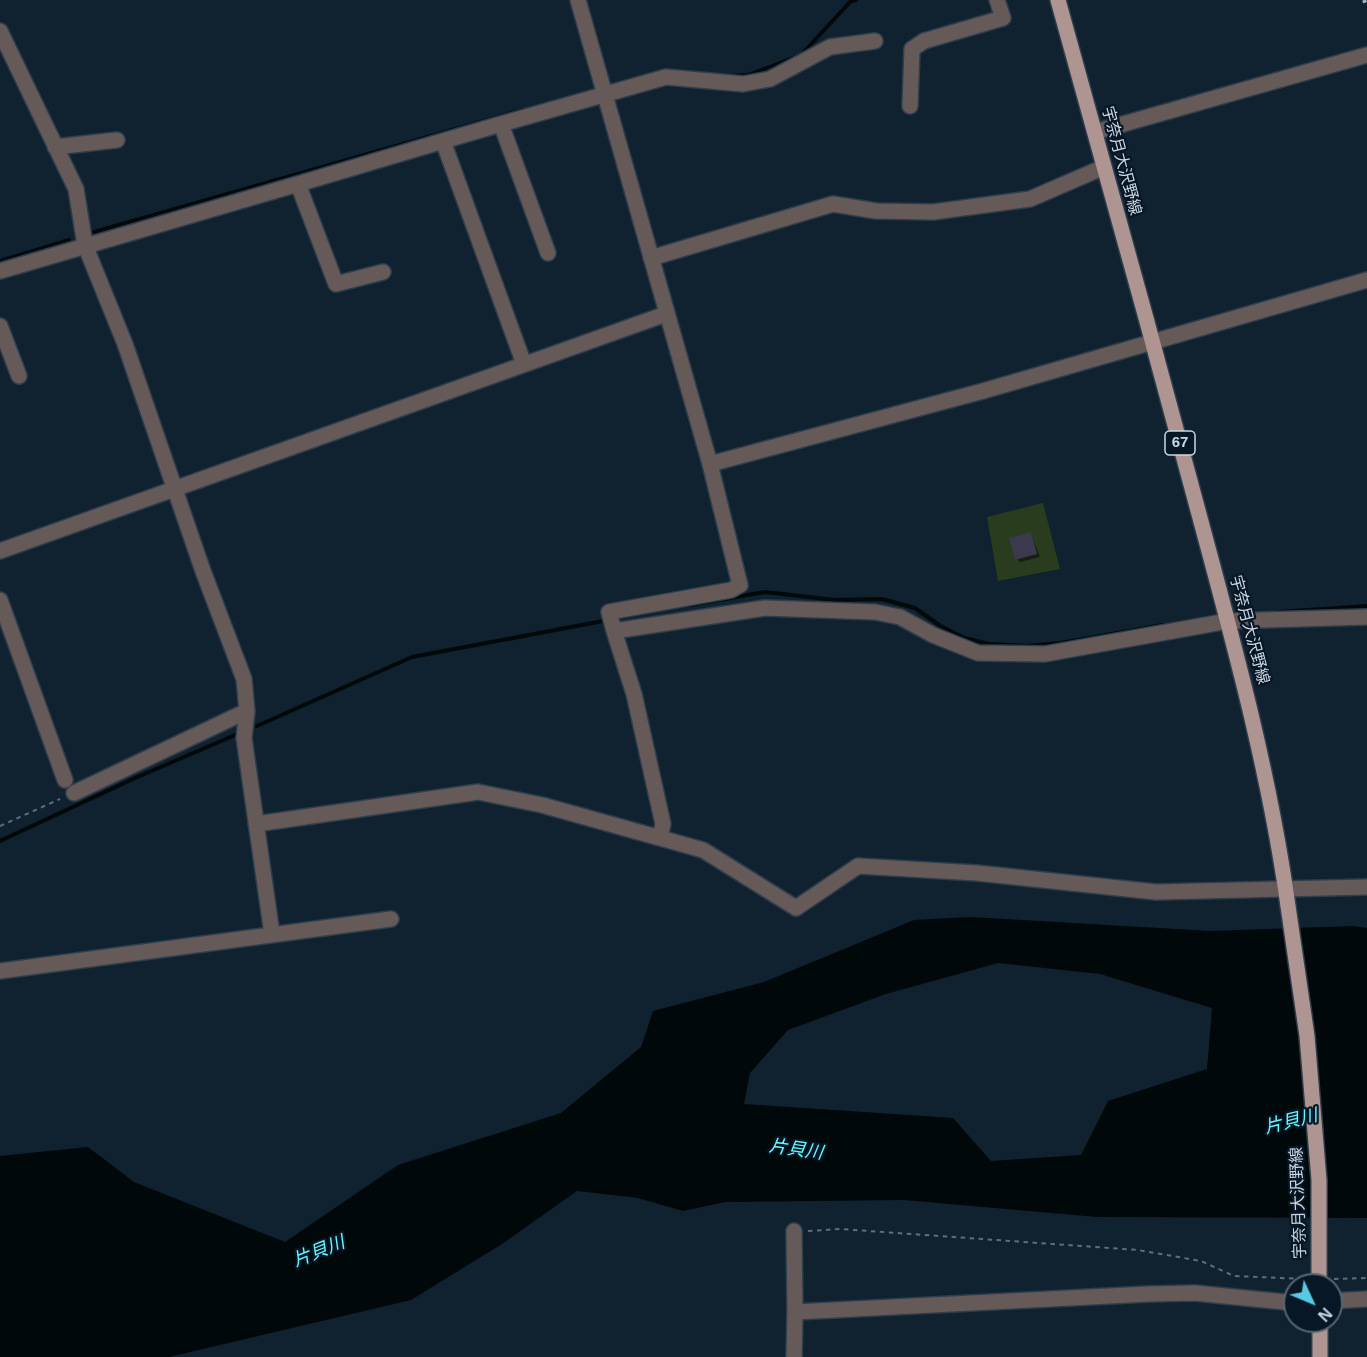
<!DOCTYPE html>
<html>
<head>
<meta charset="utf-8">
<style>
	body { margin:0 }
	#map { position:relative; width:1367px; height:1357px; overflow:hidden; background:#102130; font-family:Helvetica,sans-serif }
	canvas { display:block }
	.north { position:absolute; left:1283px; top:1273px; width:60px; height:60px; box-sizing:border-box; background:#071726; border:2px solid #566471; border-radius:50%; rotate:134deg; font-size:16px; font-weight:700; line-height:24px; text-align:center; color:#cdd7e2 }
	.north::after { content:''; display:block; margin:auto; width:21px; height:27px; background:#57c9e2; clip-path:polygon(50% 0,100% 100%,50% 72%,0 100%) }
</style>
</head>
<body>
<div id="map">
<canvas width="1367" height="1357"></canvas>
<div class="north">N</div>
</div>
<script>
const g = document.querySelector('canvas').getContext('2d');
g.lineJoin = 'round';
function fillPath(path, color) {
  g.fillStyle = color;
  g.fill(path, 'evenodd');
}
function trace(path, color, width, dash) {
  g.strokeStyle = color;
  g.lineWidth = width;
  g.lineCap = dash ? 'butt' : 'round';
  g.setLineDash(dash || []);
  g.stroke(path);
}
function drawText(font, color, halo, rows, align = 'center') {
  g.font = font + ' Helvetica,"Noto Sans JP",sans-serif';
  g.lineWidth = 4.5;
  g.setLineDash([]);
  g.textBaseline = 'middle';
  g.strokeStyle = halo;
  g.fillStyle = color;
  for (const [text, x, y, turn = 0] of rows) {
    g.save();
    g.translate(x, y);
    g.rotate((+turn || 0) * Math.PI / 180);
    g.textAlign = isNaN(turn) ? turn : align;
    if (halo) g.strokeText(text, 0, 0);
    g.fillText(text, 0, 0);
    g.restore();
  }
}
fillPath(new Path2D(`
	M1043,503L1060,569L998,581L987,517Z`), '#293c1d');
fillPath(new Path2D(`
	M971,917L1210,931L1353,926L1367,928V1218L1097,1217L904,1200L726,1202L683,1211L638,1198L577,1191L502,1244L411,1300L169,1357H0V1156L88,1147L134,1182L285,1242L398,1165L561,1113L641,1047L653,1011L764,982L914,920ZM998,963L1100,974L1212,1008L1207,1069L1108,1101L1081,1155L991,1161L953,1118L744,1104L750,1073L788,1030L886,994Z`), '#010809');
fillPath(new Path2D(`
	M1031,534L1040,557L1020,562L1017,559Z`), '#0007');
trace(new Path2D(`
	M730,76L748,75L801,55L851,1L856,0
	M94,232L523,110
	M0,261L69,240
	M690,605L765,592L835,600L882,599L915,608L939,625L964,638L989,644L1028,646L1061,643L1163,625
	M1279,612L1367,606
	M257,726L412,657L603,621
	M0,841L133,779L235,735`), '#010809', 4);
fillPath(new Path2D(`
	M1031,532L1037,554L1015,560L1009,538Z`), '#3a394e');
const minor = new Path2D(`
	M578,0L710,464L740,585L731,590L609,612L614,631
	M0,31L76,189L85,245L125,344L203,571L244,679L247,711L244,738L272,934
	M910,106L912,49L924,41L1003,18L997,0
	M501,124L443,141L524,364
	M1095,132L1367,55
	M55,147L117,140
	M548,253L501,124L666,77L743,84L770,79L830,47L875,41
	M651,258L833,204L876,211L933,212L1030,199L1104,167
	M0,271L298,184
	M383,272L336,284L298,184L443,141
	M0,326L19,376
	M710,464L983,391L1367,280
	M0,551L666,314
	M0,600L65,780
	M74,793L247,711
	M256,824L478,792L542,805L703,850L796,908L858,866L977,873L1156,892L1367,887
	M660,838L663,824L634,694L614,631L765,608L875,612L900,617L933,635L978,653L1045,654L1228,621L1367,617
	M0,971L391,919
	M794,1231L795,1312
	M1331,1301L1367,1299
	M794,1357L795,1312L1148,1294L1195,1293L1295,1303`);
const major = new Path2D(`
	M1058,0C1105,168 1151,335 1196,503C1232,637 1269,769 1288,906
	M1320,1321V1357`);
trace(minor, '#2e3e4c', 18);
trace(major, '#2e3e4c', 18);
trace(new Path2D(`
	M0,826L60,799
	M808,1231L840,1229L1138,1250L1201,1261L1234,1276L1305,1279
	M1334,1279L1367,1278`), '#606e7b', 2, [4.5, 4.5]);
trace(minor, '#665a58', 15);
trace(major, '#ae9591', 15);
trace(new Path2D(`
	M1364,0L1367,7`), '#a6b2be', 4, [3, 6]);
const majorBridge = new Path2D(`
	M1288,906L1307,1036L1319,1180V1285`);
trace(majorBridge, '#2e3e4c', 18, []);
trace(majorBridge, '#ae9591', 15);
for (const [x, y, w] of [
	[1180,443,30]
]) {
  const box = new Path2D();
  box.roundRect(x - w / 2, y - 12, w, 24, 4.5);
  g.fillStyle = '#071726';
  g.fill(box);
  trace(box, '#cdd7e2', 1.5);
}
drawText('bold 15px', '#cdd7e2', null, [
	["67",1180,443]
]);
drawText('16px', '#cdd7e2', '#071726', [
	["宇奈月大沢野線",1121,161,75],
	["宇奈月大沢野線",1249,630,75],
	["宇奈月大沢野線",1299,1203,-92]
]);
drawText('italic 18px', '#69f8fe', '#071726', [
	["片貝川",1291,1122,-14],
	["片貝川",796,1150,8],
	["片貝川",319,1252,-22]
]);
</script>
</body>
</html>
